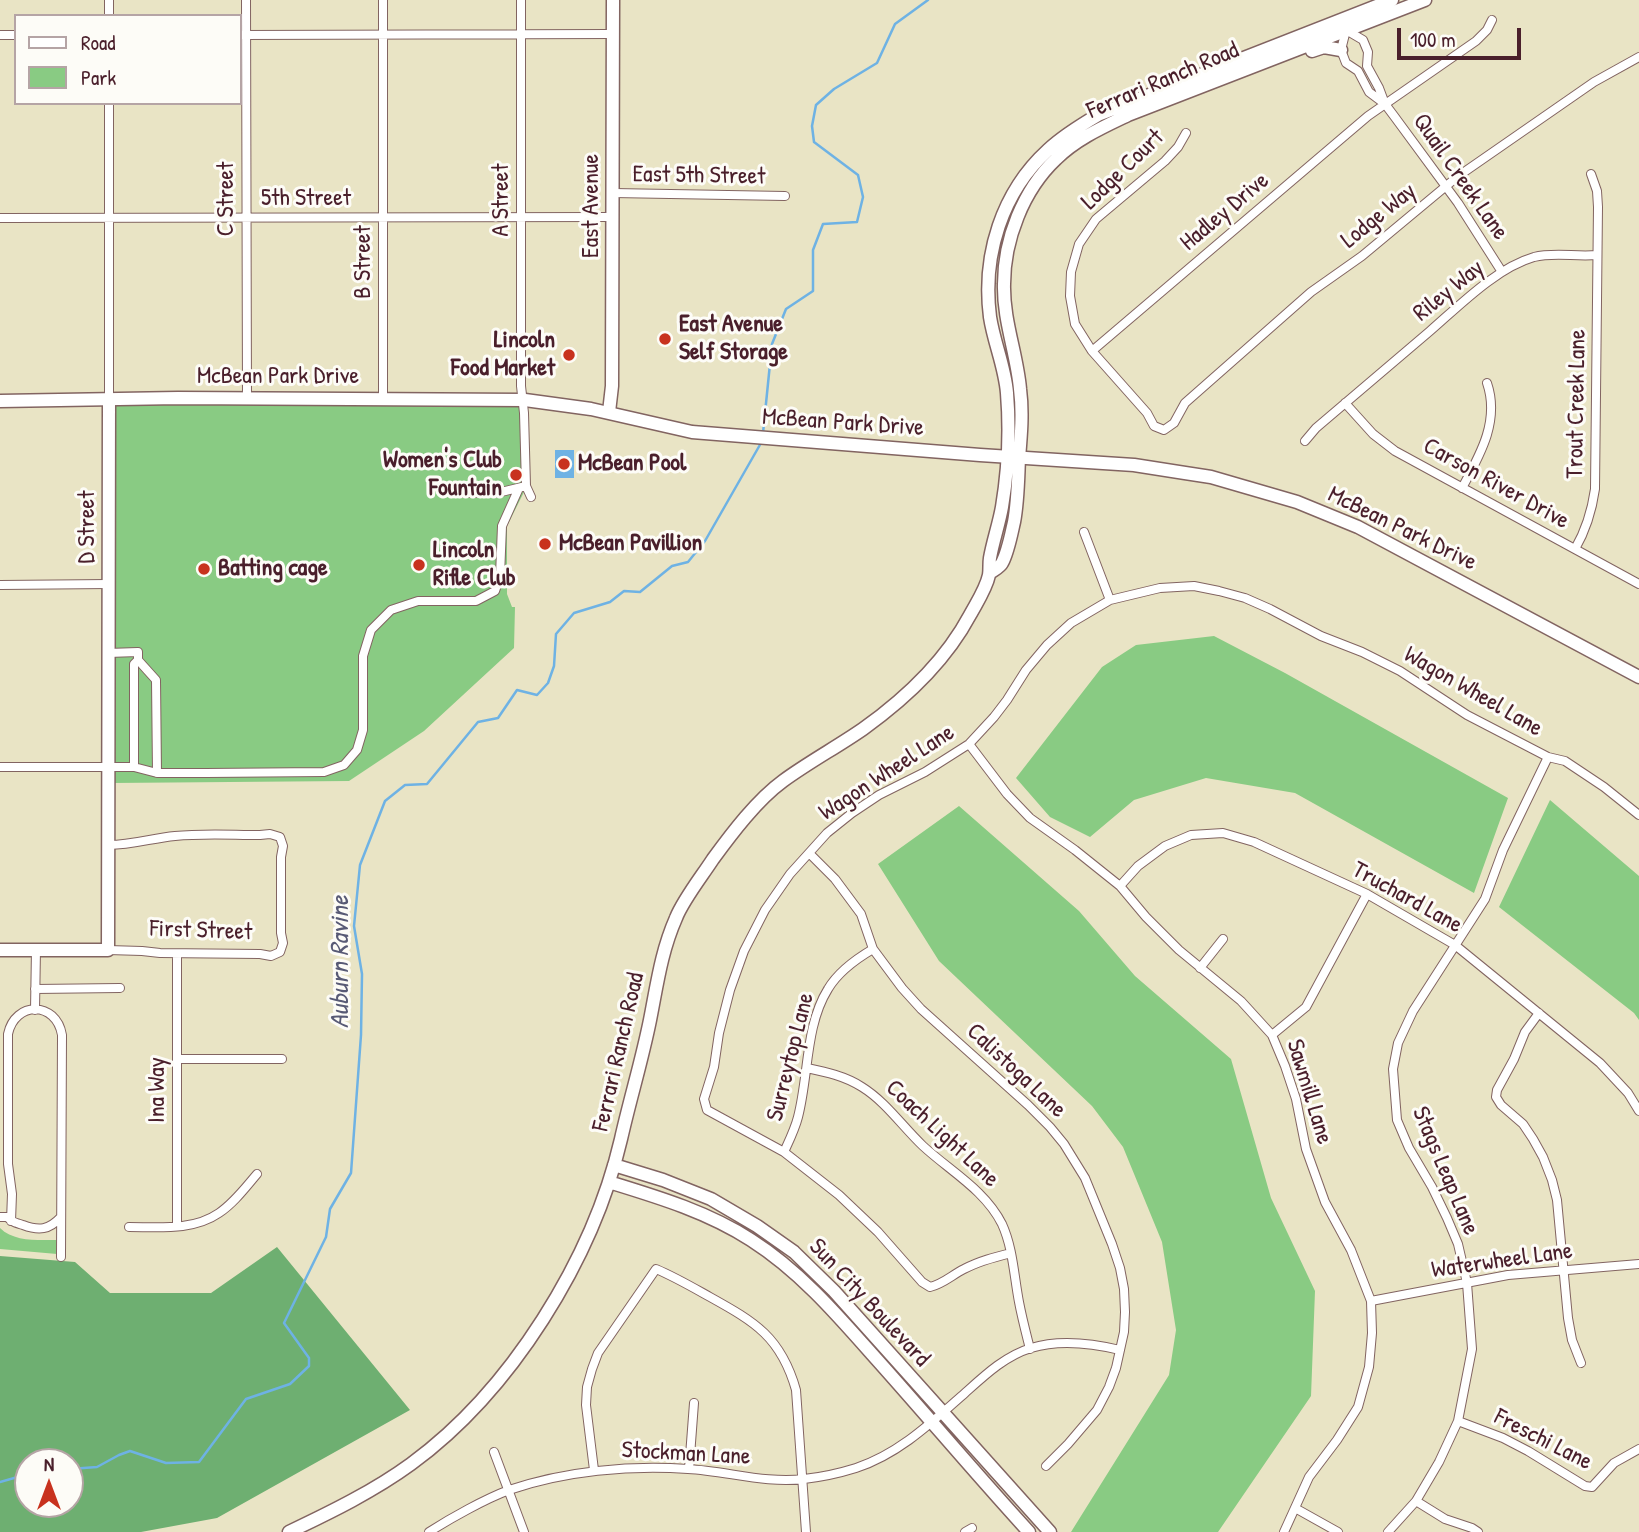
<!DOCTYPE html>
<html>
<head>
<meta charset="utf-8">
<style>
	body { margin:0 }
	#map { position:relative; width:1639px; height:1532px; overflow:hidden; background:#e9e4c5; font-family:"Patrick Hand",sans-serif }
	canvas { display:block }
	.legend { position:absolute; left:14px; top:14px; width:228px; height:91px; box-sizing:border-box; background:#fdfcf7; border:2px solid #b5a4a5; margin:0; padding:9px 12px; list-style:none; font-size:21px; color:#4a1f2b }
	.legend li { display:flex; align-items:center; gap:14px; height:35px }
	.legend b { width:35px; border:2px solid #b5a4a5 }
	.north { position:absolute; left:14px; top:1448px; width:70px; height:70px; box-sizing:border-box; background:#fdfcf7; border:2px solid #b5a4a5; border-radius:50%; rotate:0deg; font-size:19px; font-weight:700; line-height:28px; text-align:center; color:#4a1f2b }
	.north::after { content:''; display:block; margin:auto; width:24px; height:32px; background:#c8321e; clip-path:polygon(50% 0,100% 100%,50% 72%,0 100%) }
	.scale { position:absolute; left:1397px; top:28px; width:124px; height:32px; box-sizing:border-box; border:4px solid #4a1f2b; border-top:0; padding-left:9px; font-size:21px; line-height:24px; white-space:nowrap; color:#4a1f2b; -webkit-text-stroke:5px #fdfcf7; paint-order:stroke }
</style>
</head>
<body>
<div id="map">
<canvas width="1639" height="1532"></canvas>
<ul class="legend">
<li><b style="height:9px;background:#fff"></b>Road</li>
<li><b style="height:19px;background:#89cb83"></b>Park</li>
</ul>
<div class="north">N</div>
<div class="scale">100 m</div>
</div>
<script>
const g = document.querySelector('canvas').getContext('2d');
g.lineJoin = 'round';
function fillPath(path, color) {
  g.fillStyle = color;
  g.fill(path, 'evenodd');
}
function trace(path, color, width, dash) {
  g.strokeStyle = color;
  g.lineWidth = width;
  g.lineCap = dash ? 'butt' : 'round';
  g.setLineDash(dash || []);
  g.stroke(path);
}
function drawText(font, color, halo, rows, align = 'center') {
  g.font = font + ' "Patrick Hand",sans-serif';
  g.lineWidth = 6;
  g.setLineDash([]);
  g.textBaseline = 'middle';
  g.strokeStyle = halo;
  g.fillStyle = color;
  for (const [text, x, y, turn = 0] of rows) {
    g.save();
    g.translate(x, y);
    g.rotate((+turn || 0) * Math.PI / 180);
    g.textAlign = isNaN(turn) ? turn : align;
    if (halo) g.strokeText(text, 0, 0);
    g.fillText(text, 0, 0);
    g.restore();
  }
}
fillPath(new Path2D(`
	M112,403L524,404L526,488L507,526V594L512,607H515L514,648L424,731L349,781L111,783Z
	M1214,636L1285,673L1508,798L1474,893L1295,793L1206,778L1134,800L1090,837L1050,817L1016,778L1102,667L1136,645Z
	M1550,800L1639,876V1020L1634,1013L1499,907Z
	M959,806L1079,911L1135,976L1231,1059L1271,1198L1315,1291L1311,1396L1218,1532H1071L1169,1375L1176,1330L1162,1242L1123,1147L1092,1106L939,961L878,864Z
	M0,1228C14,1242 38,1240 57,1240V1254L0,1249Z`), '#89cb83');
fillPath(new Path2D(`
	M277,1247L410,1410L217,1518L141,1532H0V1256L75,1262L110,1293H211ZM28,1462H70V1504H28Z`), '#6eaf71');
fillPath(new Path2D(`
	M555,450H574V478H555Z`), '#6eb2e4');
trace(new Path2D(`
	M763,433L772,344L786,309L813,291V250L823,224L857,222L863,197L858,175L814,142L812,126L816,105L834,89L877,63L895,24L928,0
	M70,1469L97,1467L119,1455L130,1451L166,1463L199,1462L246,1399L290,1384L309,1366V1358L284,1323L326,1237L330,1209L351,1173L361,1035L362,974L354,926L360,865L385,801L405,785L427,784L478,722L498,718L517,690L537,695L548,683L554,666L556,634L574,613L610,602L624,591L640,592L672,566L688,562L705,541L761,443
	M0,1482L28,1474`), '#6eb2e4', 2.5);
const street = new Path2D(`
	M109,0V16
	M246,0L247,398
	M0,35H16
	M240,35L613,34
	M109,103V399
	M1385,104L1379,88L1367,66L1368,52L1363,40L1346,30L1341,50L1346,63L1358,71L1369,92L1385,104L1394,116L1458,203L1502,272
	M1186,133L1178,147L1165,161L1096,219L1079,244L1071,272L1070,296L1075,324L1092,351L1147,413L1154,426L1164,430L1174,423L1185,403L1311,292L1362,256L1457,177L1594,82L1639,57
	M613,193L785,196
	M0,218L612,217
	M1092,351L1368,116L1476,41L1487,30L1492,20
	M383,399V0
	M1345,403L1373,434L1395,451L1639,584
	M1305,441L1316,428C1354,396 1392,363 1430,331C1459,306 1496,268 1534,257C1554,252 1576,257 1597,255
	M526,486L531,497
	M1462,488C1480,455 1500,421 1487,383
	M455,493H497L526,486L524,413L521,386V0
	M1084,532L1110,600
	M1575,549C1586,530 1592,510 1595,489L1598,207L1597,191L1591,174
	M0,585L109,584
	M108,653L138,652V660
	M969,744L1007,794L1030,818L1075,850L1120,886L1146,917L1179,950L1241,1001L1272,1035L1285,1066L1296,1099L1306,1149L1325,1202L1351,1250L1371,1301L1372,1333L1369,1367L1358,1407L1337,1440L1309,1477L1284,1532
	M0,767H134L157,773H206L324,772L344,765L357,750L363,730V656L371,630L391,610L418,601H476L495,591L500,576L502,526L519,488
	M134,767V664L138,660L156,680L157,773
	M810,854L835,879L861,914L873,949L902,988L921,1009L1028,1105L1050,1127L1064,1144L1085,1178L1112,1244L1120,1268L1124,1289L1125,1312L1124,1332L1116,1368L1109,1387L1097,1410L1068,1444L1046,1466
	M1120,886L1138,866L1165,846L1191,835L1223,833L1254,842L1367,894L1455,945L1600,1063L1628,1093L1639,1111
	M108,950L142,951L160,953L260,954L271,956L280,952L283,943L281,933V857L283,846L280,837L270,834L260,835C232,835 203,833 175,836C153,838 132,845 109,845
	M177,954V1226
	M1200,968L1223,939
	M35,989L120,988
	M35,1010L36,949
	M1539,1013L1525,1032L1514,1059L1497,1090L1496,1097L1501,1105L1523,1124L1533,1139L1543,1157L1552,1180L1557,1200L1568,1318L1572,1340L1581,1363
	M1272,1035L1306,1007L1367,894
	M177,1059H282
	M807,1068C826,1072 845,1076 862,1087C886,1102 902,1126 923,1146C950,1171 985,1190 1002,1224C1013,1248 1014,1276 1019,1302C1022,1318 1026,1333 1030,1349
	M784,1152C789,1141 795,1129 798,1117C809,1075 805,1026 828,989C838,972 856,959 873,949
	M0,1217H7C12,1222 16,1223 23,1225C39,1231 49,1230 61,1217
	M11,1221L12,1194L8,1164V1034C15,1001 56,1001 62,1035L61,1257
	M129,1227C159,1227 193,1231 219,1213C234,1203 245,1188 257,1174
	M1011,1253C995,1257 979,1261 964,1269C952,1275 943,1284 930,1287L922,1282L878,1232L839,1195L784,1152L707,1110L704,1099L714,1067L719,1033L730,990L744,951L765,910L790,874L827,833L852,813L879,795L925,772L969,744L994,717L1007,700L1026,670L1047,645L1071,623L1110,600L1160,588L1194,586L1219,591L1245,598L1270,609L1321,636L1362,652L1400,671L1467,715L1548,757L1565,761L1604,787L1639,815
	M1371,1301L1508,1275L1639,1264
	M1458,1421L1503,1438L1528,1451L1585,1486L1592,1487L1614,1463L1639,1449
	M494,1452L524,1532
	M689,1469L694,1403
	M594,1470L586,1405L587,1387L592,1369L598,1353L656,1269C675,1277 692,1287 710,1297C755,1322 781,1337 796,1390L806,1532
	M1416,1501L1445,1519L1472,1528L1478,1532
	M1295,1508L1338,1532
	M429,1532C451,1518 485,1499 509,1490C565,1471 629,1465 688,1469C726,1471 767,1484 804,1479C822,1477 840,1473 856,1468C899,1454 932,1422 965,1393C985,1375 1005,1356 1031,1348C1060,1339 1091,1343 1120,1350
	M965,1532L972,1528
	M1388,1532L1416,1501L1439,1462L1458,1421L1472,1349L1467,1283L1458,1244L1447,1218L1432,1187L1409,1148L1397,1120L1393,1069L1398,1043L1413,1011L1485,899L1503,850L1548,757`);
const secondary = new Path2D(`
	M1312,51L1324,47L1341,50
	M609,412L612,386L613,0
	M990,573C994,570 1000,567 1002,563C1008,552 1011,535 1014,522C1018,501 1018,480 1019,458C1021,435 1023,412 1020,389C1017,354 1003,320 1004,284C1004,240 1023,190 1056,159C1076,139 1103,127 1128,115L1425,0
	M0,950H108L109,399
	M614,1165L663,1180L711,1199L757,1226L794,1252L834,1291L1050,1532
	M609,1182C658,1197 708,1212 751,1240C798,1270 834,1311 871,1353C924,1412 975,1473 1029,1532
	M289,1532C331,1512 374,1491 411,1464C511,1391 593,1259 621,1139C630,1099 642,1060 650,1020C657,985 661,952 676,918C683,900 702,876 713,859C732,833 757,800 783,781C809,762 837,747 863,729C905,699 946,660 970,615C977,602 986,589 989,575C990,569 989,564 990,558C993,541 999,524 1002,507C1008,471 1010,430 1007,393C1005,367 994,343 990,317C982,255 1002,192 1048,150C1063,136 1081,125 1098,115L1392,0`);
const primary = new Path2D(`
	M0,401L178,398L525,400L591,409L692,432L980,455L1134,465L1185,473L1211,477L1297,502L1358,527L1639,677`);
trace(street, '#826461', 10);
trace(secondary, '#826461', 15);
trace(primary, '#826461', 15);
trace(street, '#fff', 8);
trace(secondary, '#fff', 12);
trace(primary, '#fff', 12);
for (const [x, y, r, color] of [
	[665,339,7,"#c8321e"],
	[569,355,7,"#c8321e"],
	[564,464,7,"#c8321e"],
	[516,475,7,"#c8321e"],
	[545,544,7,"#c8321e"],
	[419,565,7,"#c8321e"],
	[204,569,7,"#c8321e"]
]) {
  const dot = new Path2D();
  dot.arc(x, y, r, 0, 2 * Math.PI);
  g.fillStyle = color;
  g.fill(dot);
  trace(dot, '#fdfcf7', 2.5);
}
drawText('24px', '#4a1f2b', '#fdfcf7', [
	["Ferrari Ranch Road",1163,81,-23],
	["Lodge Court",1123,170,-44],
	["East 5th Street",699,176,1],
	["Quail Creek Lane",1460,177,55],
	["C Street",227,199,-90],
	["5th Street",306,199],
	["A Street",502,200,-90],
	["East Avenue",592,206,-90],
	["Hadley Drive",1225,212,-40],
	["Lodge Way",1379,216,-39],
	["B Street",364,262,-90],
	["Riley Way",1449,291,-39],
	["McBean Park Drive",278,377],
	["Trout Creek Lane",1577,404,-89],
	["McBean Park Drive",843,423,4],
	["Carson River Drive",1496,484,29],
	["D Street",88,527,-90],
	["McBean Park Drive",1402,529,26],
	["Wagon Wheel Lane",1473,692,30],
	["Wagon Wheel Lane",887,773,-33],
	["Truchard Lane",1407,898,29],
	["First Street",201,931,2],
	["Ferrari Ranch Road",619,1052,-77],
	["Surreytop Lane",791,1057,-76],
	["Calistoga Lane",1016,1071,43],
	["Ina Way",158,1090,-90],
	["Sawmill Lane",1309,1092,73],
	["Coach Light Lane",942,1134,43],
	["Stags Leap Lane",1445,1171,67],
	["Waterwheel Lane",1502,1261,-8],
	["Sun City Boulevard",869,1303,47],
	["Freschi Lane",1543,1440,27],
	["Stockman Lane",686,1454,3]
]);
drawText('bold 24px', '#4a1f2b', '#fdfcf7', [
	["East Avenue",679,325],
	["Self Storage",679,353],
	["Lincoln",555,341,"right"],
	["Food Market",555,369,"right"],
	["Women's Club",502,461,"right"],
	["Fountain",502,489,"right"],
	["McBean Pool",578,464],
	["McBean Pavillion",559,544],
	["Lincoln",433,551],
	["Rifle Club",433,579],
	["Batting cage",218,569]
], 'left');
drawText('italic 26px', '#585a75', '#fdfcf7', [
	["Auburn Ravine",341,962,-90]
]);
</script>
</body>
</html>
